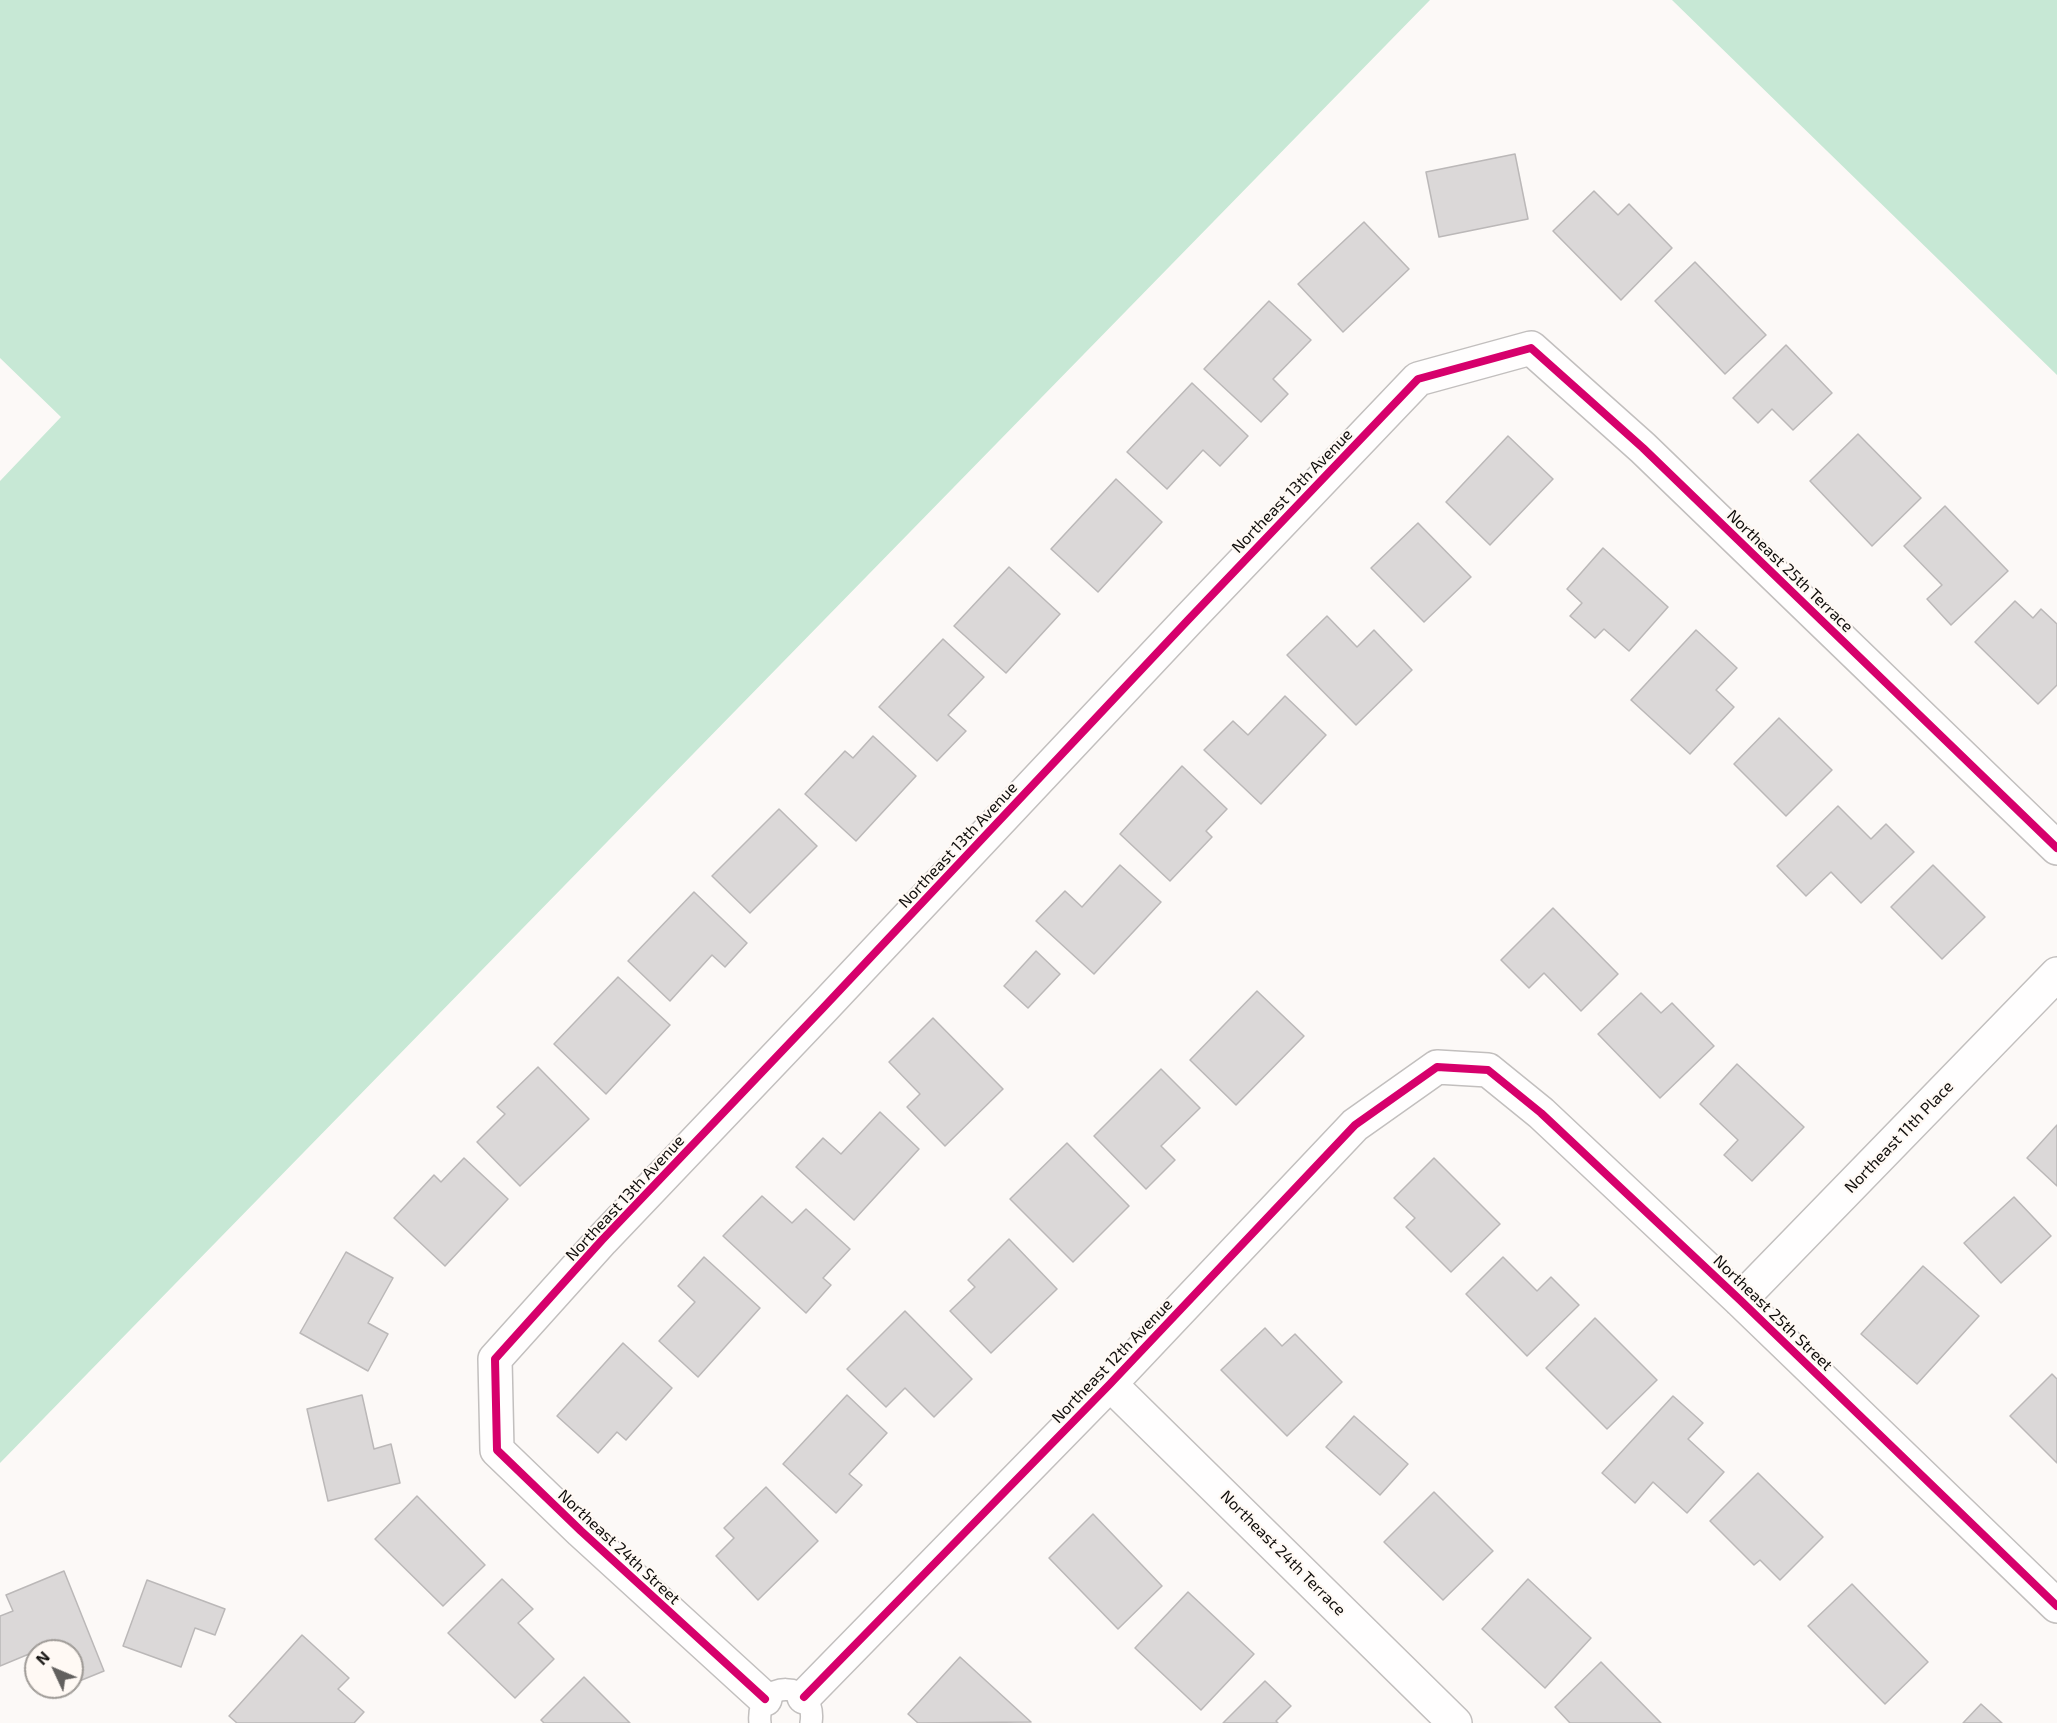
<!DOCTYPE html>
<html>
<head>
<meta charset="utf-8">
<style>
	body { margin:0 }
	#map { position:relative; width:2057px; height:1723px; overflow:hidden; background:#fcf9f7; font-family:"Exo 2",sans-serif }
	canvas { display:block }
	.north { position:absolute; left:24px; top:1639px; width:60px; height:60px; box-sizing:border-box; background:#fff9f4; border:2px solid #9f9b97; border-radius:50%; rotate:314deg; font-size:16px; font-weight:700; line-height:24px; text-align:center; color:#0f0d0b }
	.north::after { content:''; display:block; margin:auto; width:21px; height:27px; background:#62605e; clip-path:polygon(50% 0,100% 100%,50% 72%,0 100%) }
</style>
</head>
<body>
<div id="map">
<canvas width="2057" height="1723"></canvas>
<div class="north">N</div>
</div>
<script>
const g = document.querySelector('canvas').getContext('2d');
g.lineJoin = 'round';
function fillPath(path, color) {
  g.fillStyle = color;
  g.fill(path, 'evenodd');
}
function trace(path, color, width, dash) {
  g.strokeStyle = color;
  g.lineWidth = width;
  g.lineCap = dash ? 'butt' : 'round';
  g.setLineDash(dash || []);
  g.stroke(path);
}
function drawText(font, color, halo, rows, align = 'center') {
  g.font = font + ' "Exo 2",sans-serif';
  g.lineWidth = 4.5;
  g.setLineDash([]);
  g.textBaseline = 'middle';
  g.strokeStyle = halo;
  g.fillStyle = color;
  for (const [text, x, y, turn = 0] of rows) {
    g.save();
    g.translate(x, y);
    g.rotate((+turn || 0) * Math.PI / 180);
    g.textAlign = isNaN(turn) ? turn : align;
    if (halo) g.strokeText(text, 0, 0);
    g.fillText(text, 0, 0);
    g.restore();
  }
}
fillPath(new Path2D(`
	M0,0H1430L0,1463V481L61,417L0,358Z
	M1672,0H2057V375Z`), '#c7e8d5');
const building = new Path2D(`
	M1515,154L1528,219L1439,237L1426,172Z
	M1594,191L1618,215L1629,204L1672,248L1621,300L1553,231Z
	M1364,222L1409,269L1343,332L1298,284Z
	M1695,262L1766,335L1725,374L1655,301Z
	M1269,301L1311,340L1273,379L1288,394L1261,422L1204,369Z
	M1786,345L1832,393L1793,430L1772,409L1758,423L1733,398Z
	M1192,383L1248,436L1220,466L1203,450L1167,489L1127,452Z
	M1858,434L1921,498L1872,546L1810,481Z
	M1508,436L1553,479L1490,545L1446,502Z
	M1116,479L1162,522L1098,592L1051,549Z
	M1945,506L2008,571L1951,625L1927,599L1942,585L1904,546Z
	M1418,523L1471,577L1424,622L1371,568Z
	M1603,548L1668,607L1629,651L1604,629L1595,638L1570,616L1582,603L1567,589Z
	M1009,567L1060,614L1006,673L954,626Z
	M2015,601L2033,618L2041,609L2057,624V685L2038,704L1975,642Z
	M1327,616L1357,647L1374,630L1412,670L1356,725L1287,655Z
	M1696,630L1737,668L1716,690L1734,707L1690,754L1631,700Z
	M943,639L984,677L948,715L966,731L937,761L879,707Z
	M1285,696L1326,735L1261,804L1204,750L1233,721L1248,735Z
	M1779,718L1832,770L1786,816L1734,764Z
	M873,736L916,776L856,841L805,794L845,751L853,758Z
	M1182,766L1227,809L1206,831L1212,837L1170,881L1120,834Z
	M1838,806L1871,839L1886,824L1914,852L1861,903L1831,872L1806,896L1777,866Z
	M779,809L817,846L750,913L712,876Z
	M1120,865L1161,902L1094,974L1036,921L1065,891L1082,907Z
	M1933,865L1985,917L1942,959L1891,907Z
	M694,892L747,943L725,967L712,955L670,1001L628,961Z
	M1553,908L1618,974L1581,1011L1544,973L1529,988L1501,960Z
	M1036,951L1060,974L1028,1008L1004,986Z
	M618,977L670,1025L606,1094L554,1044Z
	M1257,991L1304,1036L1236,1105L1190,1060Z
	M1641,993L1661,1013L1672,1003L1714,1046L1660,1098L1598,1034Z
	M933,1018L1003,1089L945,1146L907,1107L920,1094L889,1062Z
	M1737,1064L1804,1127L1752,1181L1724,1155L1738,1140L1700,1104Z
	M538,1067L589,1119L520,1186L477,1142L505,1114L497,1107Z
	M1161,1069L1200,1108L1161,1146L1175,1160L1146,1189L1094,1136Z
	M880,1112L919,1149L854,1220L796,1167L823,1138L841,1154Z
	M2057,1125V1186L2027,1158Z
	M1067,1143L1129,1206L1073,1262L1010,1199Z
	M464,1158L508,1199L445,1266L394,1218L434,1175L441,1182Z
	M1434,1158L1500,1224L1451,1272L1406,1227L1415,1218L1394,1198Z
	M762,1196L792,1223L806,1209L850,1249L823,1278L831,1285L806,1313L723,1236Z
	M2014,1197L2051,1236L2001,1283L1964,1243Z
	M1009,1239L1057,1289L991,1353L950,1311L975,1287L968,1280Z
	M346,1252L393,1278L368,1323L388,1334L368,1371L300,1333Z
	M704,1257L760,1308L698,1377L659,1341L695,1302L678,1286Z
	M1503,1257L1537,1291L1551,1277L1579,1305L1527,1356L1466,1294Z
	M1923,1266L1979,1316L1917,1384L1861,1334Z
	M905,1311L972,1379L934,1417L905,1388L886,1407L847,1369Z
	M1595,1318L1657,1380L1607,1429L1546,1368Z
	M1265,1328L1282,1346L1295,1334L1342,1382L1287,1436L1221,1370Z
	M623,1343L672,1388L626,1440L617,1432L598,1453L557,1416Z
	M2052,1374L2057,1379V1463L2010,1416Z
	M362,1395L374,1449L391,1444L400,1483L328,1501L307,1409Z
	M847,1395L887,1433L849,1474L862,1485L836,1513L783,1464Z
	M1673,1396L1703,1423L1688,1439L1724,1472L1687,1513L1653,1482L1635,1503L1602,1473Z
	M1354,1416L1408,1464L1380,1495L1326,1447Z
	M1758,1473L1823,1537L1780,1580L1760,1560L1754,1565L1710,1521Z
	M766,1487L818,1541L758,1600L716,1556L734,1538L724,1528Z
	M1434,1492L1493,1551L1443,1600L1384,1542Z
	M417,1496L485,1565L443,1606L375,1539Z
	M1093,1514L1162,1586L1118,1629L1049,1558Z
	M64,1571L104,1671L72,1684V1651H36V1672L29,1654L0,1666V1616L13,1611L6,1595Z
	M502,1579L533,1609L518,1623L554,1659L515,1698L448,1633Z
	M1528,1579L1591,1638L1545,1688L1482,1629Z
	M147,1580L225,1609L215,1635L195,1628L181,1667L123,1646Z
	M1852,1584L1928,1662L1885,1704L1808,1626Z
	M1188,1592L1254,1654L1201,1710L1135,1648Z
	M302,1635L349,1678L338,1689L364,1712L354,1723H237L229,1716Z
	M960,1657L1031,1722L918,1723L908,1714Z
	M1601,1662L1661,1723H1570L1555,1707Z
	M584,1677L630,1723H544L541,1720Z
	M1265,1681L1291,1706L1276,1721L1278,1723H1223Z
	M1981,1704L2002,1723H1963Z`);
fillPath(building, '#dbd8d8');
trace(building, '#bbb8b8', 1.5);
const service = new Path2D(`
	M760,1723C755,1678 818,1679 811,1723`);
const minor = new Path2D(`
	M1740,1300L2057,974
	M1110,1384L1455,1723
	M804,1697L1110,1384L1355,1125L1437,1067L1488,1070L1541,1113L1740,1300L2057,1606
	M765,1699L581,1531L497,1450L495,1359L602,1240L823,1008L1188,620L1418,379L1531,348L1643,448L2057,848`);
trace(service, '#c2bfbe', 24);
trace(minor, '#c2bfbe', 36);
trace(service, '#fffefe', 21);
trace(minor, '#fffefe', 33);
trace(new Path2D(`
	M804,1697L1110,1384L1355,1125L1437,1067L1488,1070L1541,1113L1740,1300L2057,1606
	M765,1699L581,1531L497,1450L495,1359L602,1240L823,1008L1188,620L1418,379L1531,348L1643,448L2057,848`), '#d6006c', 8);
drawText('16px', '#0f0d0b', '#fff9f4', [
	["Northeast 13th Avenue",1292,491,-46],
	["Northeast 25th Terrace",1790,571,44],
	["Northeast 13th Avenue",958,845,-47],
	["Northeast 11th Place",1899,1137,-46],
	["Northeast 13th Avenue",625,1198,-47],
	["Northeast 25th Street",1773,1313,44],
	["Northeast 12th Avenue",1112,1361,-46],
	["Northeast 24th Street",619,1547,43],
	["Northeast 24th Terrace",1283,1553,45]
]);
</script>
</body>
</html>
